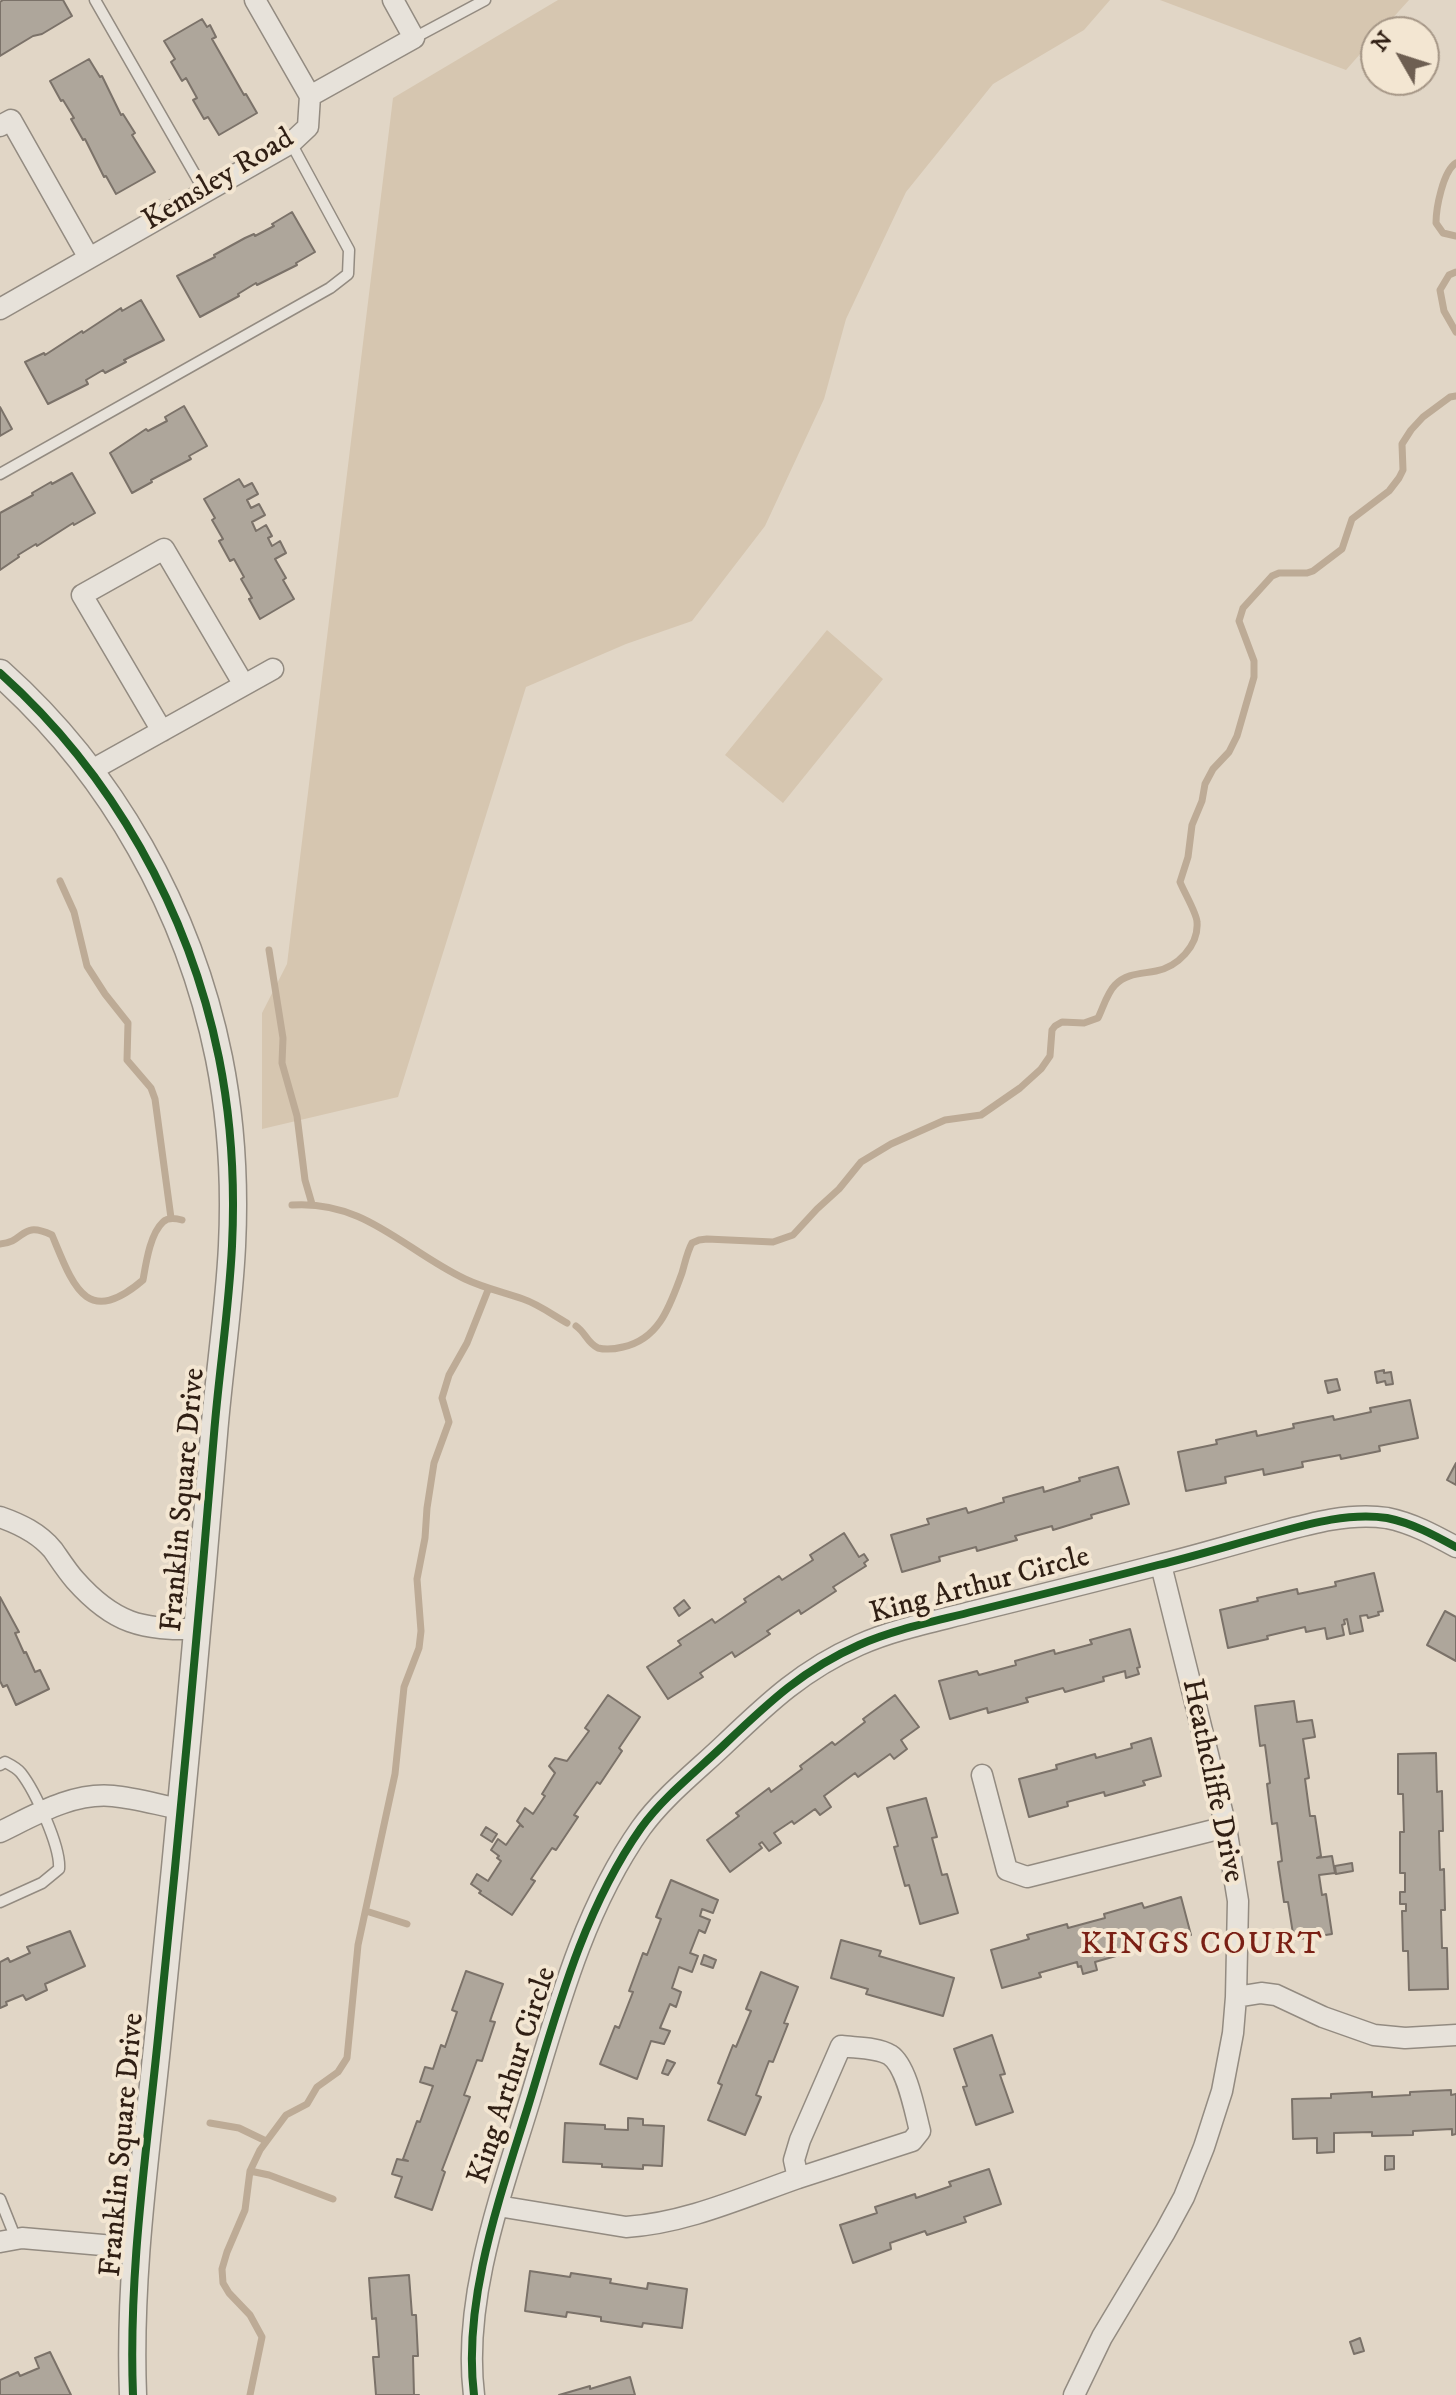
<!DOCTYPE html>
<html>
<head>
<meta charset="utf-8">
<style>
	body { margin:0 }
	#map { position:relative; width:1456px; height:2395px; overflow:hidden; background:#e1d6c6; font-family:"IM FELL DW Pica",serif }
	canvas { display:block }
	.north { position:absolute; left:1360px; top:16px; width:80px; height:80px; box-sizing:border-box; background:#f3e6d2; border:2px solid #a59686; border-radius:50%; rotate:309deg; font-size:22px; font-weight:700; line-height:32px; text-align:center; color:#301f14 }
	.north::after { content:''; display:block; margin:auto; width:28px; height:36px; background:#6e5f52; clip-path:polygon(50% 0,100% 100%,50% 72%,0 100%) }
</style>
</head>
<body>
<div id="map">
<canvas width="1456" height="2395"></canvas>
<div class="north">N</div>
</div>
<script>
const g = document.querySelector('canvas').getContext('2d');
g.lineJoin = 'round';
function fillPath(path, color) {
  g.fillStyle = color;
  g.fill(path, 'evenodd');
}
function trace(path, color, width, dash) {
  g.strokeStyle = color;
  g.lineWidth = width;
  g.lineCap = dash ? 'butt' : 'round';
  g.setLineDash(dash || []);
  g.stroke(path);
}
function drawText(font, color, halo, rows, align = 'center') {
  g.font = font + ' "IM FELL DW Pica",serif';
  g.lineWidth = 8;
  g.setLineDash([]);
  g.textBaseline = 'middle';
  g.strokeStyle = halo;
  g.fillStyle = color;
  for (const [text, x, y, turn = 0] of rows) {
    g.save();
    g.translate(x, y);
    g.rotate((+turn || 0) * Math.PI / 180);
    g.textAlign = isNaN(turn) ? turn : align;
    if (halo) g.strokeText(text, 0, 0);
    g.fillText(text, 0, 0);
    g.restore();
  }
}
fillPath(new Path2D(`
	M558,0H1110L1084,30L993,84L906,192L846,319L824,399L765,526L692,621L626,644L526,687L398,1097L262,1129V1013L287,964L393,98Z
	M1160,0H1409L1380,32H1376V36L1346,70Z
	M827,630L883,679L783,803L725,755Z`), '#d6c6b0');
trace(new Path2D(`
	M1456,163C1443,171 1436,208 1436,223L1443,233L1456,236
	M1456,272L1449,275L1440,290L1444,311L1456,332
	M60,881L74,912L87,966L105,994L128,1023L127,1060L151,1088L155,1099L171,1218
	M269,950L283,1038L282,1063L297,1116L305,1180L312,1204
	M292,1205C365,1200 404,1250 465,1279C484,1288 503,1292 523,1299C538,1304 553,1315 567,1323
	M0,1244C26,1242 20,1220 52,1235C73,1285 86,1329 143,1280C146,1263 150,1234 163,1222C168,1217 175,1218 182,1220
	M576,1326C586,1333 587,1343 598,1348C606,1350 615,1349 623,1347C660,1339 670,1305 682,1273C685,1263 687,1252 692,1243L699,1240L707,1239L773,1242L793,1235L817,1209L839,1189L861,1162L891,1144L945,1120L981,1115L1020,1088L1041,1069L1050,1056L1052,1030L1055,1026L1062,1022L1084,1023L1098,1018C1103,1008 1107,993 1115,985C1127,973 1141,974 1156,971C1177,967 1199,946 1197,922C1197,914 1184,892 1180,882L1188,857L1192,825L1202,801L1205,784L1213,769L1229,752L1237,736L1254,677V661L1239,621L1243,608L1272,576L1279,573H1307L1313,571L1342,549L1352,519L1389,491L1399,478L1403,470L1402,444L1411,430L1423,417L1450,397L1456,396
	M366,1911L407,1924
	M210,2123L239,2128L266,2141
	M250,2171L269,2175L333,2199
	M250,2395L262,2337L250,2315L229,2293L223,2283L222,2269L227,2252L245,2210L250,2171L260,2150L286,2115L307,2104L317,2087L338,2072L347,2058L358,1945L395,1774L404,1687L419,1648L421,1631L417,1579L425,1538L427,1508L434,1463L449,1422L442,1398L449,1375L467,1343L488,1290`), '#bdab96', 7);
const building = new Path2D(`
	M3,0H63L72,16L42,34L33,36L0,56V2Z
	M202,19L207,27L210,25L216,37L212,39L244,95L246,94L257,113L219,135L208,117L204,119L193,100L197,98L186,78L182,81L171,62L175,59L164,41Z
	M89,59L100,77L102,76L121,115L123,114L135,133L132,135L155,172L116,194L106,176L104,177L85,139L83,140L71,119L74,118L63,100L61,101L50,81Z
	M292,212L315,252L296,263L297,265L257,285L256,283L238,294L239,296L200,317L177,276L215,257L214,255L245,238L254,234L255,236L274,226L272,224Z
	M141,300L164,340L124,360L126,362L105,373L103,370L86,380L88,384L48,404L25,362L44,353L45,355L82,331L83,333L121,308L122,311Z
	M184,406L207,446L189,456L191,459L151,480L152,482L132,493L110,453L146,429L148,431L167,421L165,417Z
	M0,407L12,429L0,436Z
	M72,473L95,513L74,525L73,523L37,546L36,544L18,555L19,557L0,570V513L33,495L32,493L51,482L52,484Z
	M239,479L244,487L252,483L258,494L247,500L251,508L259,504L265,515L252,522L256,531L266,525L272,536L268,538L272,546L280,541L286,553L275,559L286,578L283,580L294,599L260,619L249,599L252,598L241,579L244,577L234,559L230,561L219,541L223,539L212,520L215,518L204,499Z
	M1384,1370V1373L1391,1372L1393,1384L1386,1385L1385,1381L1377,1383L1375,1372Z
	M1337,1379L1340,1390L1328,1393L1325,1381Z
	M1410,1400L1418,1438L1379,1446L1380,1451L1341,1459L1340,1455L1302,1462L1303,1467L1264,1475L1263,1469L1225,1477L1226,1483L1186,1491L1178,1452L1217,1444L1216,1440L1256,1431L1257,1436L1294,1428L1293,1424L1333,1416L1334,1420L1371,1412L1370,1408Z
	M1456,1463V1485L1447,1480Z
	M1118,1467L1129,1504L1091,1515L1092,1518L1053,1530L1052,1526L1015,1536L1017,1540L977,1551L976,1547L939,1557L940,1561L902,1572L891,1535L929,1524L927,1519L966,1508L968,1513L1004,1502L1003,1498L1043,1487L1044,1492L1080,1481L1079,1478Z
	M844,1533L859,1557L864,1554L868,1560L864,1563L866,1566L833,1587L836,1591L801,1614L799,1610L767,1631L770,1634L735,1657L732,1652L700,1673L703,1677L668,1699L647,1667L681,1645L678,1641L712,1619L715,1623L746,1602L744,1599L779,1576L782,1580L813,1560L810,1555Z
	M1374,1573L1383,1611L1378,1612L1379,1615L1368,1618L1367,1615L1360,1616L1363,1631L1350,1634L1347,1619L1344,1620L1345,1624L1342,1625L1344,1635L1327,1639L1325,1628L1306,1632L1305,1627L1267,1636L1268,1639L1228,1648L1220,1610L1258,1601L1257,1598L1297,1589L1298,1594L1336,1586L1335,1582Z
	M0,1597L19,1632L15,1633L24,1653L26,1652L35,1672L40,1670L49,1689L16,1705L7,1685L3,1687L0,1681Z
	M684,1600L690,1608L679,1616L674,1608Z
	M1445,1611L1456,1617V1661L1427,1645Z
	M1130,1629L1140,1667L1137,1668L1139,1674L1126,1678L1125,1671L1103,1677L1104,1681L1065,1692L1063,1688L1026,1698L1028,1702L988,1713L987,1708L950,1719L939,1681L977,1671L979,1675L1016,1665L1015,1661L1054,1650L1055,1654L1092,1644L1090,1640Z
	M608,1695L640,1717L619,1748L622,1751L600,1784L597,1782L574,1815L578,1817L556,1850L552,1848L531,1879L535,1881L512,1915L479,1893L481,1891L471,1884L477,1874L488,1881L501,1861L497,1858L499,1856L491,1850L498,1839L506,1845L520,1825L523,1827L517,1821L525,1808L533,1814L545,1796L542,1794L555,1773L549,1766L555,1758L567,1761L589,1731L585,1728Z
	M895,1695L919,1727L901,1740L907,1749L894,1759L890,1754L858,1777L855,1773L824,1796L831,1807L820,1815L815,1809L794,1824L792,1821L774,1833L781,1843L769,1851L762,1842L759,1844L762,1848L730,1872L707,1840L739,1816L736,1813L769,1788L771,1792L802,1769L800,1766L832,1742L835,1745L865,1722L863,1719Z
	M1294,1701L1297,1722L1312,1720L1315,1737L1303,1739L1309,1778L1305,1779L1310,1816H1315L1321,1856L1317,1858L1332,1856L1335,1873L1319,1875L1322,1895L1326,1894L1332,1934L1294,1940L1288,1902H1284L1278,1862L1282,1861L1277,1823L1272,1824L1267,1784L1270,1783L1265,1745L1260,1746L1255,1706Z
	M1151,1738L1161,1776L1143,1781L1145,1785L1105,1796L1104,1792L1067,1802L1068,1806L1029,1817L1019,1779L1057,1769L1056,1765L1095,1754L1096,1758L1132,1748L1131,1744Z
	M1436,1753L1437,1792L1442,1791L1443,1831H1439L1440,1870L1444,1869L1445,1910H1441L1442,1948H1447L1448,1989L1409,1990L1408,1951H1403L1402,1911H1406V1904H1400V1892H1405V1873H1400V1832H1404L1403,1794H1398V1754Z
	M926,1798L937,1837L932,1838L942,1875L947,1874L958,1913L920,1924L909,1885L905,1886L894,1847L898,1846L887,1808Z
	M486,1827L497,1834L492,1842L481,1835Z
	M1352,1863L1353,1871L1336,1874L1335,1866Z
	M671,1880L718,1900L713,1913L702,1909L700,1916L710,1920L705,1933L699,1930L690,1953L698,1956L692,1972L679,1967L672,1988L681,1992L676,2007L670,2004L660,2028L670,2031L664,2044L651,2041L637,2079L600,2064L615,2026L619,2028L633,1992L629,1991L643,1953L647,1955L661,1919L656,1917Z
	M1181,1897L1191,1935L1153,1946L1152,1941L1115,1951L1116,1956L1095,1962L1097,1970L1083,1974L1081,1966L1078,1967L1077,1962L1039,1973L1041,1977L1002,1988L991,1950L1029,1939L1027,1935L1067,1924L1068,1928L1105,1918L1104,1914L1142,1903L1144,1908Z
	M70,1931L85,1966L45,1984L47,1990L26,2000L23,1995L6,2002L7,2005L0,2008V1962L8,1958L10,1962L30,1953L27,1947Z
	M841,1940L881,1951L879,1956L954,1978L943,2016L866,1994L868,1989L831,1978Z
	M704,1955L716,1960L713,1968L701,1964Z
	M466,1971L503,1984L490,2021L495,2022L482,2061L477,2060L464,2095L470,2097L442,2170L445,2172L432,2210L395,2197L402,2177L392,2174L397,2159L408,2161L403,2159L417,2121L420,2122L433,2086L420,2082L425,2067L433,2069L441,2045L445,2047L457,2012L452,2010Z
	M761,1972L798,1987L784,2023L788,2024L773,2062L769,2061L756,2095L761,2097L745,2135L708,2120L722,2085L718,2083L733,2045L736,2047L751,2011L746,2009Z
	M992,2035L1005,2074L1000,2075L1013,2112L976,2125L963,2087L967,2086L954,2049Z
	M667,2060L675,2063L668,2075L662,2073Z
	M1451,2090V2095L1456,2094V2134L1452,2135V2129L1413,2131V2135L1372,2136V2132L1334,2133V2152L1317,2153V2138L1293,2139L1292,2099L1331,2098V2094L1372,2092V2097L1410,2095V2092Z
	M628,2118L643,2119V2125L664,2126L662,2166L643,2165V2169L602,2167V2164L563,2162L565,2123L605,2125V2129L628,2130Z
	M1385,2156H1394V2169L1385,2170Z
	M989,2169L1001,2204L964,2217L966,2222L927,2235L925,2231L890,2243L891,2249L853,2263L840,2225L877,2213L875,2207L915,2194L916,2198L951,2186L949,2182Z
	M530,2271L570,2277L571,2273L611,2279L610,2283L647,2289L648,2283L687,2289L682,2328L643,2323L642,2327L601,2321V2317L567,2312L566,2317L525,2311Z
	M409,2275L412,2315H416L418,2356H413L414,2395H419H376L373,2357H379L376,2318L372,2319L369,2278Z
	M1360,2338L1364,2351L1354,2354L1350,2342Z
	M50,2352L71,2395H0V2380L18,2372L20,2376L39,2368L35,2358Z
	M630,2377L635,2395H559L590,2386V2389Z`);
fillPath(building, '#aea69b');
trace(building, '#7b7269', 2);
const service = new Path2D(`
	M95,0L205,192
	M414,38L485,0
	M0,474L330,288L348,274L349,250L291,143
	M0,1765L5,1762C11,1765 17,1768 21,1773C35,1791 61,1847 59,1869L42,1883L0,1902
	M0,2199L16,2239`);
const minor = new Path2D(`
	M255,0L310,96
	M0,126L11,120L89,258
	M0,309L291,143L308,127L310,96L414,38L393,0
	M162,731L82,595L164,549L244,685
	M90,771L273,669
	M0,1517C20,1524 39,1533 53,1550C60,1560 67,1571 75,1580C114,1624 142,1630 198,1629
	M982,1775L1007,1870L1027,1877L1226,1827
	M0,1832C35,1815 73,1792 113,1796C135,1798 159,1805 181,1809
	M1236,1997L1261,1993L1276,1995L1323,2017L1374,2035L1405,2038L1456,2035
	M841,2046C856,2048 877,2047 890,2055C907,2066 915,2112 920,2131L912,2141L798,2178L794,2160L800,2140Z
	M498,2206L626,2227C686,2223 741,2198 798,2178
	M0,2242L22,2238L137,2248
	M474,2395C462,2298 502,2192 530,2100C558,2007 584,1909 641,1828C664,1796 698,1770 726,1743C769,1702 804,1669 859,1645C895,1629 937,1621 975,1611C1036,1596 1097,1581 1158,1565C1195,1556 1231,1545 1268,1535C1305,1525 1347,1512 1387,1518C1412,1523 1434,1535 1456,1547
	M1074,2395L1102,2337L1165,2232L1184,2197L1204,2147L1222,2091L1233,2033L1236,1997L1238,1901L1226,1827L1161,1565`);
const tertiary = new Path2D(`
	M0,673C112,773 189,910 219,1058C231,1118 235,1184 232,1246C229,1309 219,1372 214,1434C198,1629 180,1823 160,2018C148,2143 128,2269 133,2395`);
trace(service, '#938b81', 13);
trace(minor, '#938b81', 23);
trace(tertiary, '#938b81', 29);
trace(service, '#e7e2da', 10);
trace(minor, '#e7e2da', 20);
trace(tertiary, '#e7e2da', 26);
trace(new Path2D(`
	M0,673C112,773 189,910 219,1058C231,1118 235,1184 232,1246C229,1309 219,1372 214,1434C198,1629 180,1823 160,2018C148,2143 128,2269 133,2395
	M474,2395C462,2298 502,2192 530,2100C558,2007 584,1909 641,1828C664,1796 698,1770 726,1743C769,1702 804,1669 859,1645C895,1629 937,1621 975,1611C1036,1596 1097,1581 1158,1565C1195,1556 1231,1545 1268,1535C1305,1525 1347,1512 1387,1518C1412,1523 1434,1535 1456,1547`), '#1b5e20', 8);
drawText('30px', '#301f14', '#f3e6d2', [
	["Kemsley Road",219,181,-31],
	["Franklin Square Drive",185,1500,-85],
	["King Arthur Circle",980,1587,-15],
	["Heathcliffe Drive",1211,1781,78],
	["King Arthur Circle",514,2076,-72],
	["Franklin Square Drive",124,2145,-85]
]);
g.letterSpacing = '2px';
drawText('32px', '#7a1f14', '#f3e6d2', [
	["KINGS COURT",1202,1946]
]);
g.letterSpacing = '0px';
</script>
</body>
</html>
